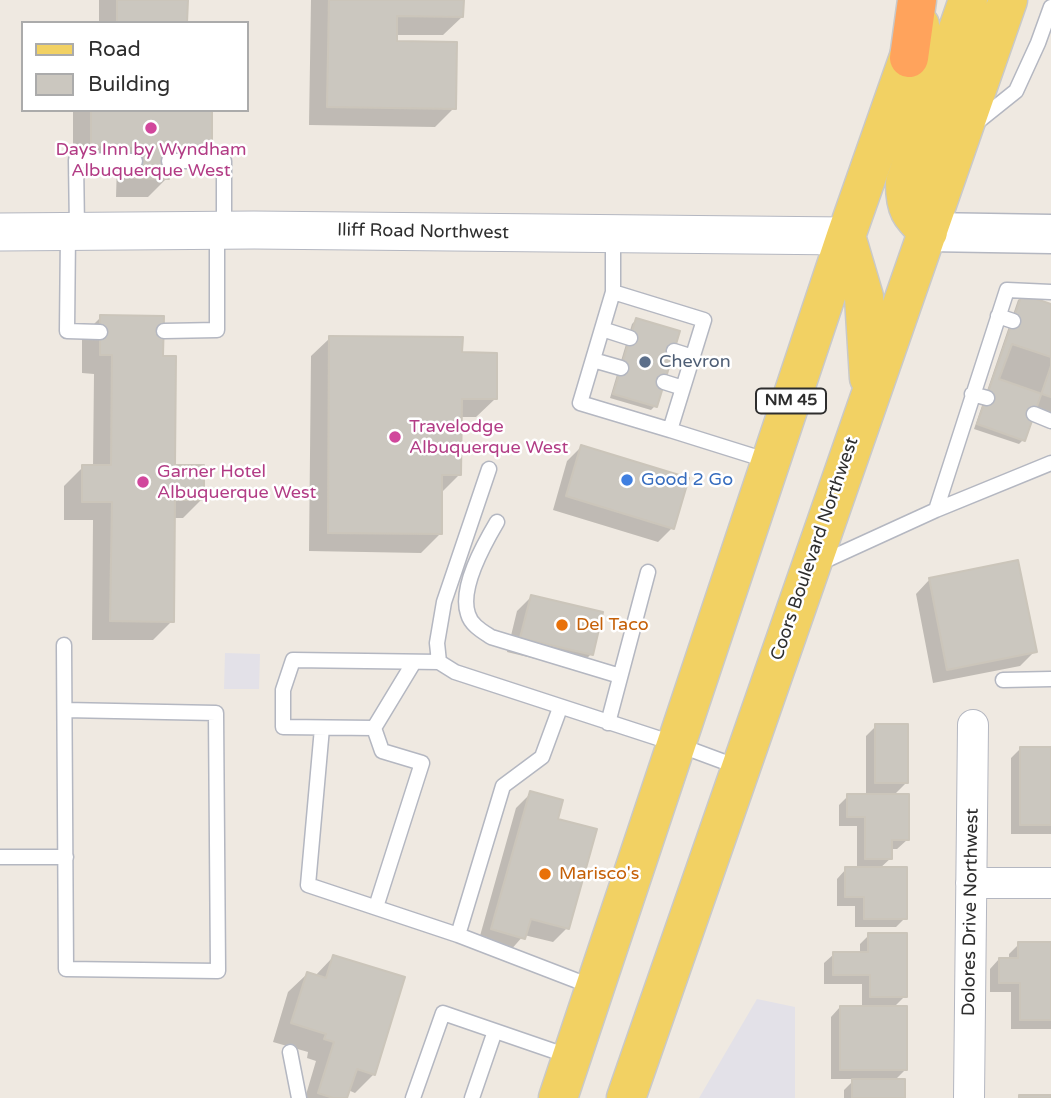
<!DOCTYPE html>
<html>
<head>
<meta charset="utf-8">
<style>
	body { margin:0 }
	#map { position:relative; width:1051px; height:1098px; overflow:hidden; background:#efe9e1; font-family:"Varela Round",sans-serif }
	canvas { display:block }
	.legend { position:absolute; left:21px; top:21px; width:228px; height:91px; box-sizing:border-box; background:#fff; border:2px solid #ababab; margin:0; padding:9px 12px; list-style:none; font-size:21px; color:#2e2e2e }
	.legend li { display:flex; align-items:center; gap:14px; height:35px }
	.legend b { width:35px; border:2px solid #ababab }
</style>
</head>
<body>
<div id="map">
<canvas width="1051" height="1098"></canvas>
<ul class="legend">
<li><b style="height:9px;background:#f2d163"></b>Road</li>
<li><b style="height:19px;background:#cbc7bf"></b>Building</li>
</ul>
</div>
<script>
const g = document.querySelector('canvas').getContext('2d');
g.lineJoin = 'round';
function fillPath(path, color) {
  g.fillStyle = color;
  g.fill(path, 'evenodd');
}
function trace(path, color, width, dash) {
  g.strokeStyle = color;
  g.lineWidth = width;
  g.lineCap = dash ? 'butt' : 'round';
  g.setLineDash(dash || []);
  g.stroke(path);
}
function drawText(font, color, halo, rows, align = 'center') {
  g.font = font + ' "Varela Round",sans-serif';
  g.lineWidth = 5;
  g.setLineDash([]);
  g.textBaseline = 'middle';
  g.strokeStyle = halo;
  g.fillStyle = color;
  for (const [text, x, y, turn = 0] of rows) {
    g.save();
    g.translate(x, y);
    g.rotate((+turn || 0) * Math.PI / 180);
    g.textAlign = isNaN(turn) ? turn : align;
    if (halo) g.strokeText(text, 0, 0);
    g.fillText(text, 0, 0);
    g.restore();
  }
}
fillPath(new Path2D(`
	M225,653L260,654L259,689H224Z
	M757,999L795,1007V1098H699Z`), '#e3e1e8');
fillPath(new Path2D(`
	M99,0H186V23H99Z
	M311,0H462V17L443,35H395V43L454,108L435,127L309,125Z
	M73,110H210V146L191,165H167V178L148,197H116L117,164H73Z
	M1023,296L1051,306V416L1034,410L1023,440L1019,444L974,429L1018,300Z
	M101,317L162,358L173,467L202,499L183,518H173L172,621L153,640H92L93,520H64V486L83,467H93L94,374L82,373V336Z
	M636,320L655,406L651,410L610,398L632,324Z
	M330,338L460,354L495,399L476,417H460L459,475L440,494V534L421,553L309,551L311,356Z
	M581,447L672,528L658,542L553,510L567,461Z
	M930,579L1035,651L1020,666L933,683L916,594Z
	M531,597L591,654L577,669L507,652L517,611Z
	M876,726L906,783L893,796L907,840L897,849H891V858L879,869L905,918L896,927H855V906H837V879L846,869H857V826H839V805L848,796H866V736Z
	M1020,749H1051V834H1011V758Z
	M531,793L556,820L567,928L553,942L524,935L509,952L478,943L516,808Z
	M869,935L905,996L894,1007L905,1070L894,1081L903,1098H844V1090L855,1079H831V1017L840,1007H862V984H824V963L834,954H860V944Z
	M1019,944H1051V1029H1011V992H990V969L999,959H1009V954Z
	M333,957L374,1074L355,1093L348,1090L346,1098H305L316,1061L307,1058L308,1052L273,1042L288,992L307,974L315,976Z`), '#0003');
const building = new Path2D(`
	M117,0H188L187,23H117Z
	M329,0H464L463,17L397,16V41L457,42L456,109L327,107Z
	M91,110H212V147L169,146V179L134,178L135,146L91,145Z
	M1022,294L1051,304V366L1025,441L977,424Z
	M100,315L164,316L163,356H176L175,465H204V500H175L174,622L110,621L112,502H82V465H111L112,355H100Z
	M636,318L680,331L657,407L613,394Z
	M329,336L463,337L462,352L497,353V399H462L461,475H442V534L328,533Z
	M1012,344L1051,357V397L999,379Z
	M581,445L689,478L674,529L566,496Z
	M1018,560L1037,652L947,670L929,578Z
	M531,595L603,612L593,655L520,638Z
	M875,724H908V783H875Z
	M1020,747H1051V825H1020Z
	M530,791L563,800L558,819L597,829L569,929L531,919L525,939L491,929Z
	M847,794H909V840H892V859H865V817H847Z
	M845,867H907V919H864V897H845Z
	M868,933H907V997H870V975H833V952H868Z
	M1018,942H1051V1020H1020V983H999V958H1018Z
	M333,955L405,977L375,1075L357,1069L347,1098H333L318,1093L334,1042L324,1039L326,1034L291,1023L307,972L326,978Z
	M840,1006H907V1070H840Z
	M852,1079H905V1098H852Z
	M1019,1095H1051V1098H1019Z`);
fillPath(building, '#cbc7bf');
trace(building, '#cbc5ba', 2);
const service = new Path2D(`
	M976,123L1016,91L1038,43L1051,7
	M169,161H224V230
	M77,229L76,160L135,161
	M68,233L67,331L100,332
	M613,235V292L704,320L670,430L769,461
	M613,292L580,403L670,430
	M998,316L1013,321
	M602,329L630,338
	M164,331L217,330V230
	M674,351L693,357
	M593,360L621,368
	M664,382L683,388
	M972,394L987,398
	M1034,414L1051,421
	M489,469L444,602L437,643L439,662L455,672L676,744L738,767
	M936,510L1007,290L1051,292
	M497,522C484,544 459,588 468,614C471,625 482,631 491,637L620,676
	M820,563L936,510L1051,463
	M64,645L66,969L218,971L216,713L65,710
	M414,662L374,728L283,727V690L293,660L439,662
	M1003,680L1051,679
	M560,708L542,757L503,786L458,935L593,987
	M608,723L648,572
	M322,728L308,885L458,935
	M374,728L382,751L422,763L376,907
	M0,857H66
	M290,1052L299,1098
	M413,1098L443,1013L571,1057
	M472,1098L495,1031`);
const minor = new Path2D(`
	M971,883H1051
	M969,1098L973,725`);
const tertiary = new Path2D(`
	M0,232L254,230L846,236`);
const secondary = new Path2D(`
	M928,232L1051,234`);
const primary = new Path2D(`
	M928,232C910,215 905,209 905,183L968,0
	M846,236L864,297L869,378
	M558,1098L846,236L920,25
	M626,1098L1008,0`);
const motorway = new Path2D(`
	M909,58L917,0`);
trace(service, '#b4b7c1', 17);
trace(minor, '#b4b7c1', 32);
trace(tertiary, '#b4b7c1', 39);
trace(secondary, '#b4b7c1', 41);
trace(primary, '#c9c9c9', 41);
trace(motorway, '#c9c9c9', 41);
trace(service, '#fff', 14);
trace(minor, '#fff', 30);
trace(tertiary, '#fff', 37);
trace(secondary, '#fff', 38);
trace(primary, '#f2d163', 38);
trace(motorway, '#ffa35c', 38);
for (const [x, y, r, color] of [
	[151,128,7,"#d1479c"],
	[645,362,7,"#5c6f8a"],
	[395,437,7,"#d1479c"],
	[627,480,7,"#3f7fe0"],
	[143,482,7,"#d1479c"],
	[562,625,7,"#e8710a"],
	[545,874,7,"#e8710a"]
]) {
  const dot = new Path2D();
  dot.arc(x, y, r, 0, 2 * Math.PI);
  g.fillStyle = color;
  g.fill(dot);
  trace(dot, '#fff', 2.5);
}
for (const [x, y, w] of [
	[791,401,70]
]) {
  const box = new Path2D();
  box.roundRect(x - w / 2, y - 12.5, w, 25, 5);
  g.fillStyle = '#fff';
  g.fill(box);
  trace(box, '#2e2e2e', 2);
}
drawText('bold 16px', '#2e2e2e', null, [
	["NM 45",791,401]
]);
drawText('18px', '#b23c85', '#fff', [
	["Days Inn by Wyndham",151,150,"center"],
	["Albuquerque West",151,171,"center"],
	["Travelodge",409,427],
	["Albuquerque West",409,448],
	["Garner Hotel",157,472],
	["Albuquerque West",157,493]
], 'left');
drawText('18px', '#2e2e2e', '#fff', [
	["Iliff Road Northwest",423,232,1],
	["Coors Boulevard Northwest",815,549,-71],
	["Dolores Drive Northwest",971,912,-89]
]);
drawText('18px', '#4e5e75', '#fff', [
	["Chevron",659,362]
], 'left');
drawText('18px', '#366cbe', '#fff', [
	["Good 2 Go",641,480]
], 'left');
drawText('18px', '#c56008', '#fff', [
	["Del Taco",576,625],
	["Marisco's",559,874]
], 'left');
</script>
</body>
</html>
